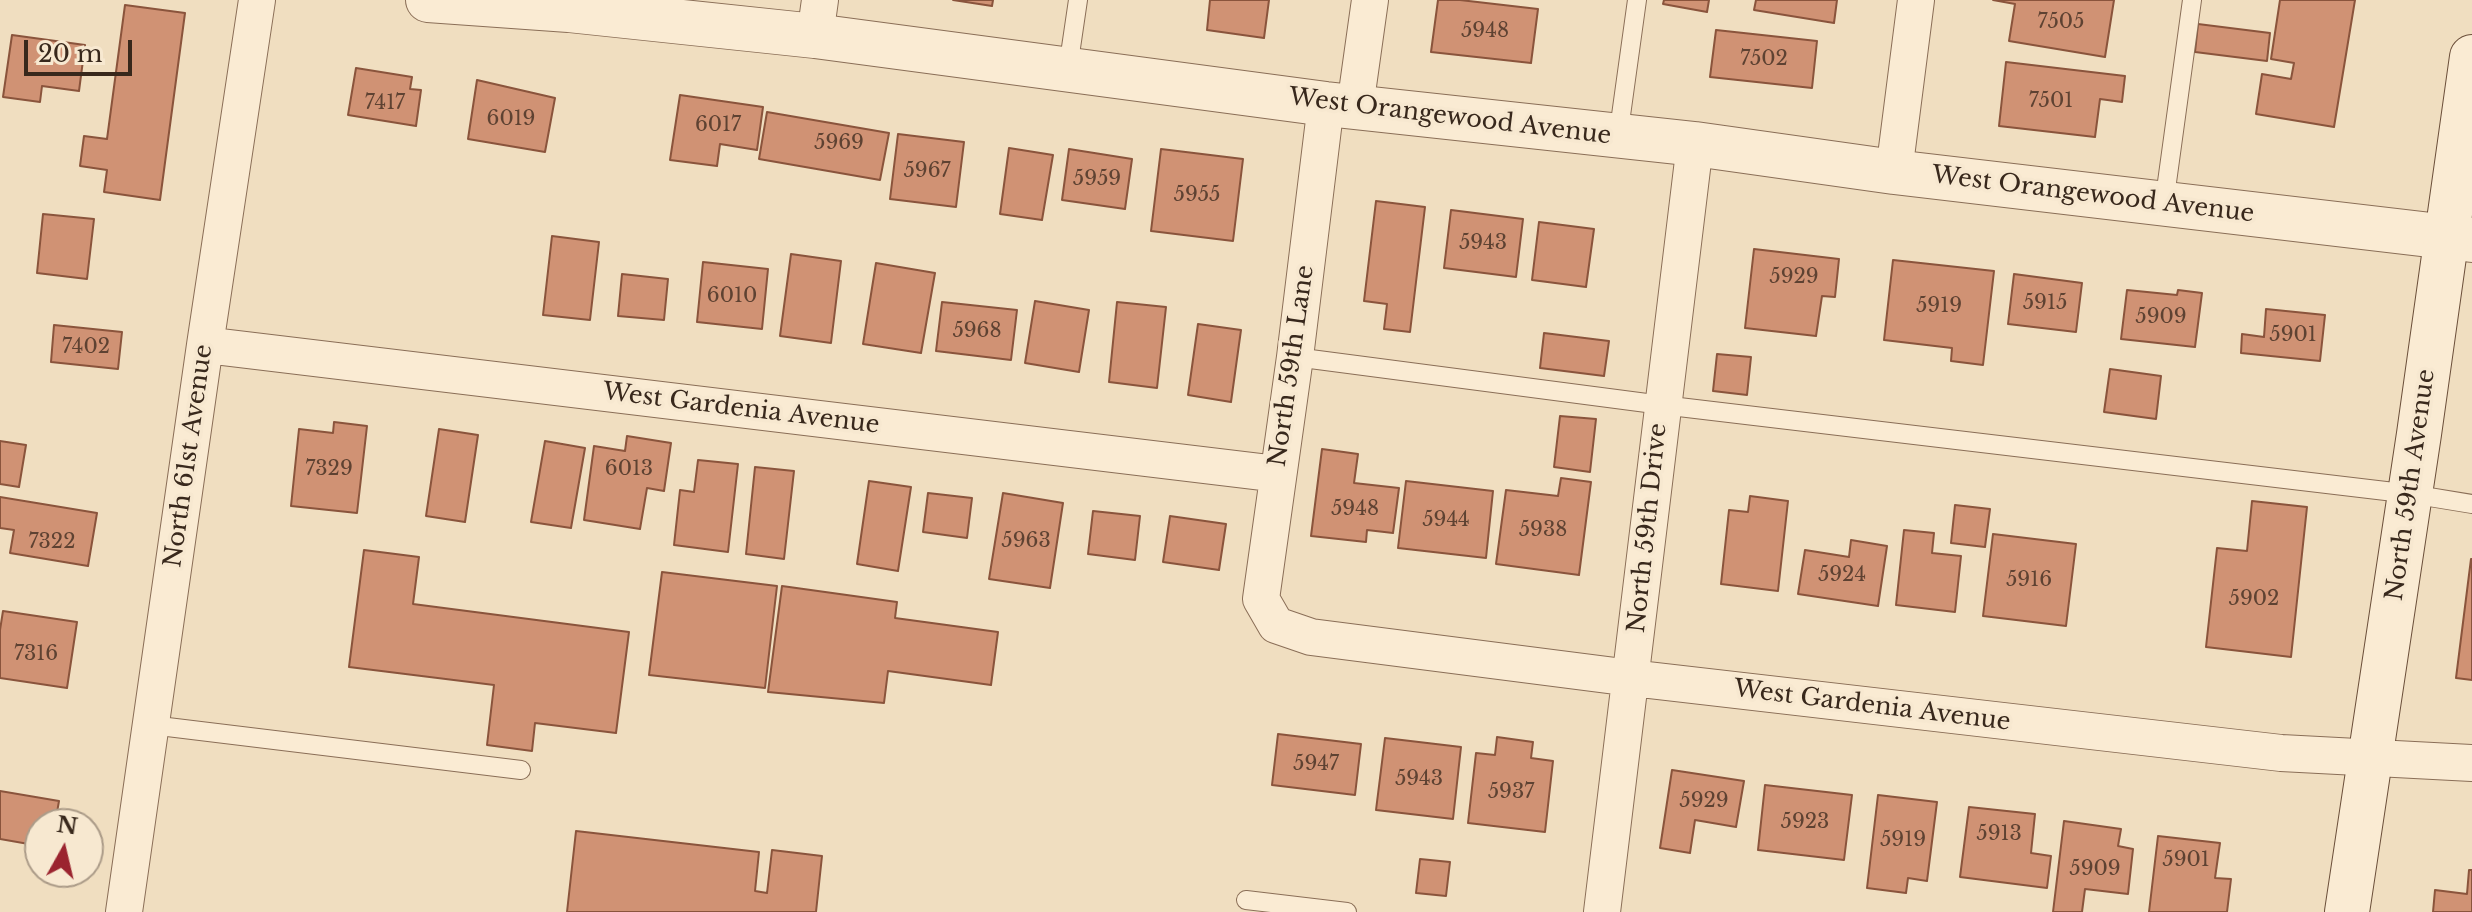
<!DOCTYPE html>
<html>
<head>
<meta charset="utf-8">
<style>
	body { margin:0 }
	#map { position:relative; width:2472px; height:912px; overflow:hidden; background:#f0dec0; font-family:"Libre Baskerville",serif }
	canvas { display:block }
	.north { position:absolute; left:24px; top:808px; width:80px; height:80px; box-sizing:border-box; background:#f7e8d0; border:2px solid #ab9b88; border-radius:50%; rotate:8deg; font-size:22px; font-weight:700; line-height:32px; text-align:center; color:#38281c }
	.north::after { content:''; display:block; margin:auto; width:28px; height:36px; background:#9b242f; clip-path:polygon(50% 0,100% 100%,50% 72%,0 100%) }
	.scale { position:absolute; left:24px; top:40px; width:108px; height:36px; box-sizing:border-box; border:4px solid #38281c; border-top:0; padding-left:10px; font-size:24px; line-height:28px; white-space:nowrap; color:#38281c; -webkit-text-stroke:6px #f7e8d0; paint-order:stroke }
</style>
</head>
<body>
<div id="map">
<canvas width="2472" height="912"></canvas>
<div class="north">N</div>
<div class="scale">20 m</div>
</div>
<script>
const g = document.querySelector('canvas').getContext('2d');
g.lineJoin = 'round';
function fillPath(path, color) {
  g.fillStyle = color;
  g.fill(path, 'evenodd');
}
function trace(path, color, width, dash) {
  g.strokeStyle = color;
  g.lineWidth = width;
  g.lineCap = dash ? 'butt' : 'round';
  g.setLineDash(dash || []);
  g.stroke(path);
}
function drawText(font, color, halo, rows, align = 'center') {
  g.font = font + ' "Libre Baskerville",serif';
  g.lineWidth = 7;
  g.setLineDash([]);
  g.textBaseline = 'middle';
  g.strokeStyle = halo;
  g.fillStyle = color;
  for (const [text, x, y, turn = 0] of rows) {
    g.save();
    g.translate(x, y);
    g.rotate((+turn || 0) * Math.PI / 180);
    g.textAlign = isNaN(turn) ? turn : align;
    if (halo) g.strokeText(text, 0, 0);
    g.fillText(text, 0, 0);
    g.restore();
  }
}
const building = new Path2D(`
	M953,0H993L992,6Z
	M1210,0H1269L1264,38L1207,30Z
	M1438,0H1460L1538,9L1531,63L1431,52Z
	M1664,0H1709L1707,12L1663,4Z
	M1756,0H1837L1834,23L1754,10Z
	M1993,0H2114L2105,57L2009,41L2015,4Z
	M2280,0H2355L2334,127L2256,114L2262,74L2291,79L2294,63L2271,59Z
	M125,5L185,13L160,200L104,192L107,170L80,166L84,136L107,139Z
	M2198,24L2270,33L2267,61L2195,52Z
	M1716,30L1817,41L1812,88L1710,77Z
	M12,35L85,45L79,91L42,86L40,102L3,97Z
	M2006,62L2125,76L2122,102L2100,99L2095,137L1999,126Z
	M356,68L412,77L410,89L421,90L416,126L348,115Z
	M477,80L555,98L545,152L468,139Z
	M680,95L763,107L757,150L720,144L717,166L670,160Z
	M767,112L889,133L880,180L759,159Z
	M898,134L964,142L956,207L890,199Z
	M1009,148L1053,155L1042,220L1000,214Z
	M1069,149L1132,159L1125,209L1062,200Z
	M1161,149L1243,159L1233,241L1151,231Z
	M1376,201L1425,207L1410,332L1384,329L1387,304L1364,301Z
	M1451,210L1523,219L1516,277L1444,268Z
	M43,214L94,219L87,279L37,273Z
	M1539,222L1594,229L1586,287L1532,280Z
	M552,236L599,242L590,320L543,315Z
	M1754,249L1839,259L1835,297L1822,296L1816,336L1745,328Z
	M791,254L841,261L831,343L780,336Z
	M1893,260L1994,271L1983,365L1951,361L1952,348L1884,340Z
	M703,262L768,269L762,329L697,322Z
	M876,263L935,273L921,353L863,344Z
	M622,274L668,279L664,320L618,316Z
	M2014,274L2082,283L2076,332L2008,324Z
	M2127,290L2177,295L2178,290L2202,293L2195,347L2121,339Z
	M1035,301L1089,310L1079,372L1025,363Z
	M942,302L1017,310L1011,360L936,351Z
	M1117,302L1166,307L1157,388L1109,382Z
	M2266,309L2325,315L2320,361L2241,353L2242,334L2264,337Z
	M1198,324L1241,330L1231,402L1188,395Z
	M54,325L122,332L118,369L51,362Z
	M1544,333L1609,341L1604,376L1540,368Z
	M1717,354L1751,357L1747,395L1713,391Z
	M2110,369L2161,376L2156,419L2104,412Z
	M1560,416L1596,419L1590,472L1554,467Z
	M334,422L367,426L357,513L291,506L299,429L333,433Z
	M439,429L478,435L465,522L426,516Z
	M627,436L671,443L664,491L647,488L640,529L584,520L594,446L625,451Z
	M0,441L26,445L19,487L0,484Z
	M545,441L585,448L571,528L531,522Z
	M1322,449L1358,454L1354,483L1399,488L1393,533L1367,530L1366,542L1311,536Z
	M698,460L738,464L728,552L674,545L680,490L694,492Z
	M755,467L794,471L784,559L746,554Z
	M1561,478L1591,482L1579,575L1496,564L1506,490L1558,496Z
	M869,481L911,487L898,571L857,564Z
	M1406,481L1493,491L1486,558L1398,548Z
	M928,493L972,498L967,538L923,532Z
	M1003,493L1063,503L1050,588L989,579Z
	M1750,496L1788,501L1778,591L1721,584L1729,510L1748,512Z
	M0,497L97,513L88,566L10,553L14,530L0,528Z
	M2252,501L2307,507L2291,657L2206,647L2217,548L2247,551Z
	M1955,505L1990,509L1985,547L1951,543Z
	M1093,511L1140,516L1135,560L1088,554Z
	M1170,516L1226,524L1219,570L1163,562Z
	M1904,530L1934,533L1932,553L1961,556L1955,612L1896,605Z
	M1993,534L2076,544L2066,626L1983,616Z
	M1851,540L1887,546L1878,606L1798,594L1805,550L1849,557Z
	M364,550L419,557L413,604L629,632L616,733L535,723L532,751L487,745L494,685L349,667Z
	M2471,559H2472V680L2456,678Z
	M662,572L777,586L765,688L649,675Z
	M782,586L897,602L895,618L998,632L991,685L888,671L884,703L768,692Z
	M3,611L77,622L67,688L0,678V630Z
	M1278,734L1361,744L1355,795L1272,785Z
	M1497,737L1533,742L1531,758L1553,761L1545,832L1468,823L1476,753L1495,755Z
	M1385,738L1461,747L1453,819L1376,810Z
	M1672,770L1744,781L1736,827L1695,820L1690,853L1660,848Z
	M1765,785L1852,795L1844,860L1758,850Z
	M0,791L59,801L55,824H40V846L0,839Z
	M1878,795L1937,802L1927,881L1908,878L1906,893L1867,888Z
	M1969,807L2035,814L2031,853L2051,856L2047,888L1960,877Z
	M2064,821L2121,829L2118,846L2133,849L2128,894L2085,889L2082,912H2053Z
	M576,831L759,852L755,891L767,893L772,850L822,856L816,912H567Z
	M2158,836L2220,843L2215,878L2231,879L2227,912H2149Z
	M1420,859L1450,862L1446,896L1416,893Z
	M2469,870H2472V912H2433L2435,890L2467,894Z`);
fillPath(building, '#d09274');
trace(building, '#8a543c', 2);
const service = new Path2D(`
	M1068,68L1078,0
	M1618,137L1637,0
	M2164,204L2192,0
	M1295,357L1662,405L2411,494L2472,504
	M151,725L521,770
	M1246,900L1347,912`);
const minor = new Path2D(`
	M815,36L820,0
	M1326,104L1295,357L1261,599L1276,625L1311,637L1631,678L2281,753L2472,763
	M1355,107L1370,0
	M1894,172L1916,0
	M205,345L1278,474
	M124,912L205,345L257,0
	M1602,912L1695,144`);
const tertiary = new Path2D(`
	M428,0L569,10L815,36L1326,104L1695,144L1894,172L2472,240`);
const secondary = new Path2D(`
	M2347,912L2419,434L2472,57`);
trace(service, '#8a6e57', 20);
trace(minor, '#8a6e57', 38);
trace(tertiary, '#8a6e57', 46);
trace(secondary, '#6b4f3a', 46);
trace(service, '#faebd3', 18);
trace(minor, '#faebd3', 36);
trace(tertiary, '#faebd3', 44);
trace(secondary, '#faebd3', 44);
drawText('20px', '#5e4232', null, [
	["7505",2061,22],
	["5948",1485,31],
	["7502",1764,59],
	["7501",2051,101],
	["7417",385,103],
	["6019",511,119],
	["6017",718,125],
	["5969",839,143],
	["5967",927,171],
	["5959",1097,179],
	["5955",1197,195],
	["5943",1483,243],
	["5929",1794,277],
	["6010",732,296],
	["5915",2045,303],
	["5919",1939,306],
	["5909",2161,317],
	["5968",977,331],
	["5901",2293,335],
	["7402",86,347],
	["7329",329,469],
	["6013",629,469],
	["5948",1355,509],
	["5944",1446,520],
	["5938",1543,530],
	["5963",1026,541],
	["7322",52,542],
	["5924",1842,575],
	["5916",2029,580],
	["5902",2254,599],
	["7316",36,654],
	["5947",1316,764],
	["5943",1419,779],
	["5937",1511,792],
	["5929",1704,801],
	["5923",1805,822],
	["5913",1999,834],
	["5919",1903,840],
	["5901",2186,860],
	["5909",2095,869]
]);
drawText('24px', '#38281c', '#f7e8d0', [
	["West Orangewood Avenue",1450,117,7],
	["West Orangewood Avenue",2093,195,7],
	["North 59th Lane",1292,366,-82],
	["West Gardenia Avenue",741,409,7],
	["North 61st Avenue",189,456,-82],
	["North 59th Avenue",2411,485,-82],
	["North 59th Drive",1648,528,-84],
	["West Gardenia Avenue",1872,706,7]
]);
</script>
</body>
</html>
